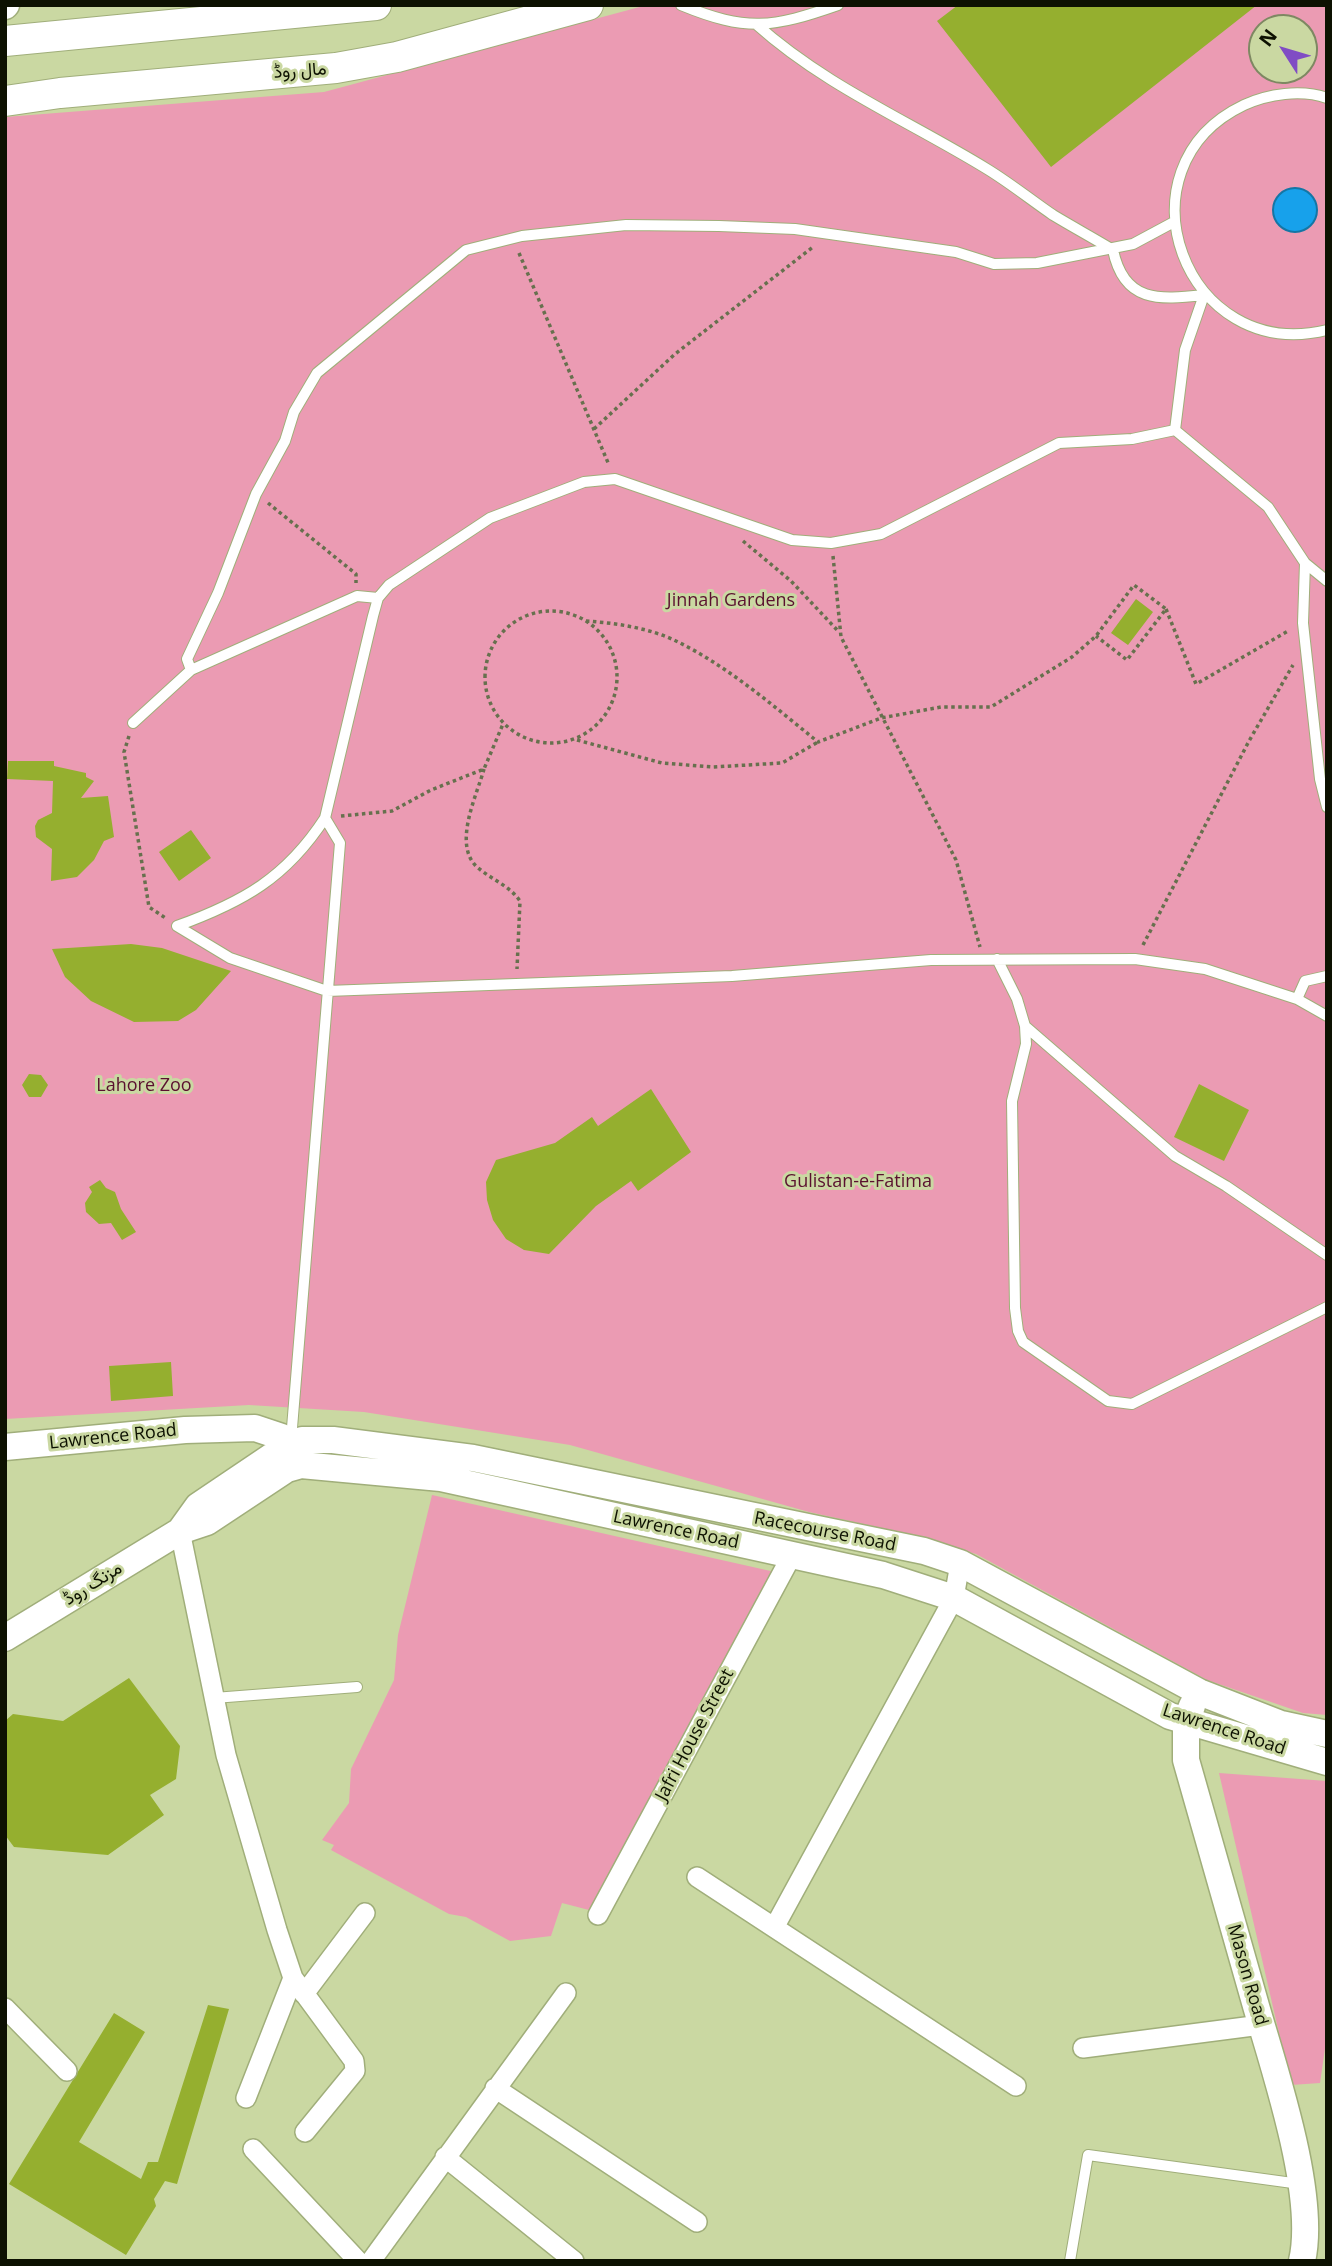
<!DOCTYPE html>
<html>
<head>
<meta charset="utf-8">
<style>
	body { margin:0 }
	#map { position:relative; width:1332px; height:2266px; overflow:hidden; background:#cad8a2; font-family:"Open Sans",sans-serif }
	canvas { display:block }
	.frame { position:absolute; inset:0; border:7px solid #0d1101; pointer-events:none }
	.north { position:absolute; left:1248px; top:14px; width:70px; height:70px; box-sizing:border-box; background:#cad8a2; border:2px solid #7e8862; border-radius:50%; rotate:307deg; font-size:19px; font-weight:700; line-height:28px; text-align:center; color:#0d1101 }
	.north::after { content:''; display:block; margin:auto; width:24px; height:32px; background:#804cc4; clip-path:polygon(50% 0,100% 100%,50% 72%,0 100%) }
</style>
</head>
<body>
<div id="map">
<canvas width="1332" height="2266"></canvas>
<div class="frame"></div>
<div class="north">N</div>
</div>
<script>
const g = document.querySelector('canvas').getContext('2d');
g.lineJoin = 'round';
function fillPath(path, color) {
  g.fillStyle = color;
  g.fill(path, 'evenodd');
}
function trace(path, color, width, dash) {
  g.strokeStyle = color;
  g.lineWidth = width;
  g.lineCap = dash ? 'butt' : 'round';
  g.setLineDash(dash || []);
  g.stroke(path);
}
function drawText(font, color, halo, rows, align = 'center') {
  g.font = font + ' "Open Sans",Vazirmatn,sans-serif';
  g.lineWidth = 6;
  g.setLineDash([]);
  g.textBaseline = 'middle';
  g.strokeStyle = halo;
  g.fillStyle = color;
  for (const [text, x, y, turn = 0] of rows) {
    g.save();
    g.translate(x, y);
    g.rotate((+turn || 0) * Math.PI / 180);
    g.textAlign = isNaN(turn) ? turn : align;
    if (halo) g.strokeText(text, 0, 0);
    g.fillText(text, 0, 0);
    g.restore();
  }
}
fillPath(new Path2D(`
	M647,5H1327V1715L1303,1713L1207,1680L976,1554L900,1532L809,1512L570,1445L364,1412L249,1405L5,1419V117L324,92ZM1262,28H1304V70H1262Z
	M432,1495L775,1572L589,1910L562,1903L551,1936L510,1941L466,1917L449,1914L331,1850L334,1845L322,1840L349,1803L351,1769L394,1680L398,1635Z
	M1219,1773L1327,1781V2035L1320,2083L1291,2085Z`), '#eb9bb3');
const water = new Path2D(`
	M1273 210a22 22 0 1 1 44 0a22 22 0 1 1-44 0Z`);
fillPath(water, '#17a1eb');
trace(water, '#1476a5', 2);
fillPath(new Path2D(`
	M958,5H1257L1051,167L937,21Z
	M1136,599L1153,612L1128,645L1111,633Z
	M8,761H54V766L86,773V777L94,781L81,798L108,796L114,837L104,841L94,860L77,877L51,881L52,849L36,837L35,826L38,820L52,813L53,781L7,779Z
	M191,830L211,858L179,881L159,852Z
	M131,944L162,948L231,971L196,1010L178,1021L134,1022L91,1001L65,977L52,949Z
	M29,1074L41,1075L48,1085L41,1097H29L22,1085Z
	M1199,1084L1249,1110L1224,1161L1174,1137Z
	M651,1089L691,1152L638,1191L631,1181L596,1206L549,1254L524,1250L506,1239L493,1220L487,1200L486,1182L496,1160L555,1143L592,1117L598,1126Z
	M100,1180L106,1188L115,1192L121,1209L136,1232L122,1240L111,1223L99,1224L86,1212L85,1203L92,1192L89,1187Z
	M171,1362L173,1396L111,1401L109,1366Z
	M129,1678L180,1746L176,1779L150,1795L164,1815L108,1855L14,1847L5,1835V1721L13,1714L63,1721Z
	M208,2005L229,2009L177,2184L165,2181L154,2199L156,2206L126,2255L9,2184L114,2013L145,2032L79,2142L141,2179L148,2162H158Z`), '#95af2f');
const lane = new Path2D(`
	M681,5C747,32 772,28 838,5
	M756,24C825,86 909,121 987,169C1010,183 1031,200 1053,215C1073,227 1093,238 1113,250C1124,303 1159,300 1204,295L1185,350L1175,430L1268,507L1305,563L1303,623L1320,779L1327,807
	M1327,98C1301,89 1268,94 1244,105C1112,168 1185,365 1327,330
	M1305,563L1327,581
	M378,598L357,596L191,670L187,659L218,593L256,494L285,441L294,412L317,373L466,250L522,236L626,225L719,226L795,229L956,252L994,264L1037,263L1133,244L1174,222
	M133,723L191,670
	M177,926L230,958L327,991L732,976L931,960L1135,959L1205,969L1297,999L1327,1016
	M177,926C243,902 286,878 325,818
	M997,959L1017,999L1025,1026L1026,1044L1012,1101L1015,1308L1018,1331L1023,1342L1108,1401L1132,1404L1327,1307
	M1297,999L1305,981L1327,976
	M1025,1026L1175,1156L1226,1186L1327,1255
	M291,1440L340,843L325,818L373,616L378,598L389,585L490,518L584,482L615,479L792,540L831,543L881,534L1059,443L1132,439L1175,430
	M214,1698L357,1687
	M1070,2261L1088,2155L1300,2184`);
const street = new Path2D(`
	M180,1531L226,1755L277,1930L293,1978L354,2061L355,2071L305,2132
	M697,1877L1016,2086
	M598,1915L792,1555
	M775,1926L954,1598L960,1563
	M304,1994L365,1913
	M5,2008L67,2071
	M1083,2048L1261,2025
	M495,2088L697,2222
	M246,2098L293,1978
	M253,2149L358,2261
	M445,2157L574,2261
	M371,2261L566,1993`);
const secondary = new Path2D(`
	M5,6L6,5
	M5,1447L185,1430L255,1428L282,1437L298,1457
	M180,1531L198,1506L290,1444L302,1440H333L473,1458L924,1551L960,1563L1199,1692L1281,1724L1327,1734
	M5,1638L180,1531L207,1522L287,1469L301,1465L441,1478L883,1575L954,1598L1170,1716L1327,1762
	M1192,1706L1186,1721V1760C1209,1842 1233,1924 1256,2006C1275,2072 1317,2195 1302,2261`);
const primary = new Path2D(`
	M5,41L376,5
	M5,101L60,93L336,68L397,57L588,5`);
trace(lane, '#a0ae7a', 12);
trace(street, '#a0ae7a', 22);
trace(secondary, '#a0ae7a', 29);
trace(primary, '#a0ae7a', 32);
trace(new Path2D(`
	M519,253L609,465
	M594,429L675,354L813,247
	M268,503L356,574V583
	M743,541L791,581L839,632
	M833,556L841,637L956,860L980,947
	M1166,609L1196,684L1288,631
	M485 677a66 66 0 1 1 132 0a66 66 0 1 1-132 0Z
	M586,621C616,623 649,628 676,641C726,665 775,707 818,742L881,718L941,707H991L1072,657L1096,636L1134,585L1166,609L1127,660L1096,636
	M129,736L124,752L149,907L167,919
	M577,740L662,763L713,767L782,763L818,742
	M484,769C477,795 453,843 476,866C490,879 509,885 520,901L517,969
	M341,816L392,811L431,790L484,769L503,724
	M1143,945L1249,741L1293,665`), '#67704e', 3.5, [3.5, 3.5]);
trace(lane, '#fff', 10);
trace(street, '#fff', 19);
trace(secondary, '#fff', 26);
trace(primary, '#fff', 30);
drawText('18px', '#0d1101', '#cad8a2', [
	["مال روڈ",300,71,-4],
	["Lawrence Road",113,1437,-6],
	["Lawrence Road",676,1530,12],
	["Racecourse Road",825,1532,11],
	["مزنگ روڈ",93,1584,-32],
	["Lawrence Road",1224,1730,18],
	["Jafri House Street",695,1735,-62],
	["Mason Road",1247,1975,74]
]);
drawText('18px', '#5a102f', '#cad8a2', [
	["Jinnah Gardens",731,601],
	["Lahore Zoo",144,1086],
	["Gulistan-e-Fatima",858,1182]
]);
</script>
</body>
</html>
